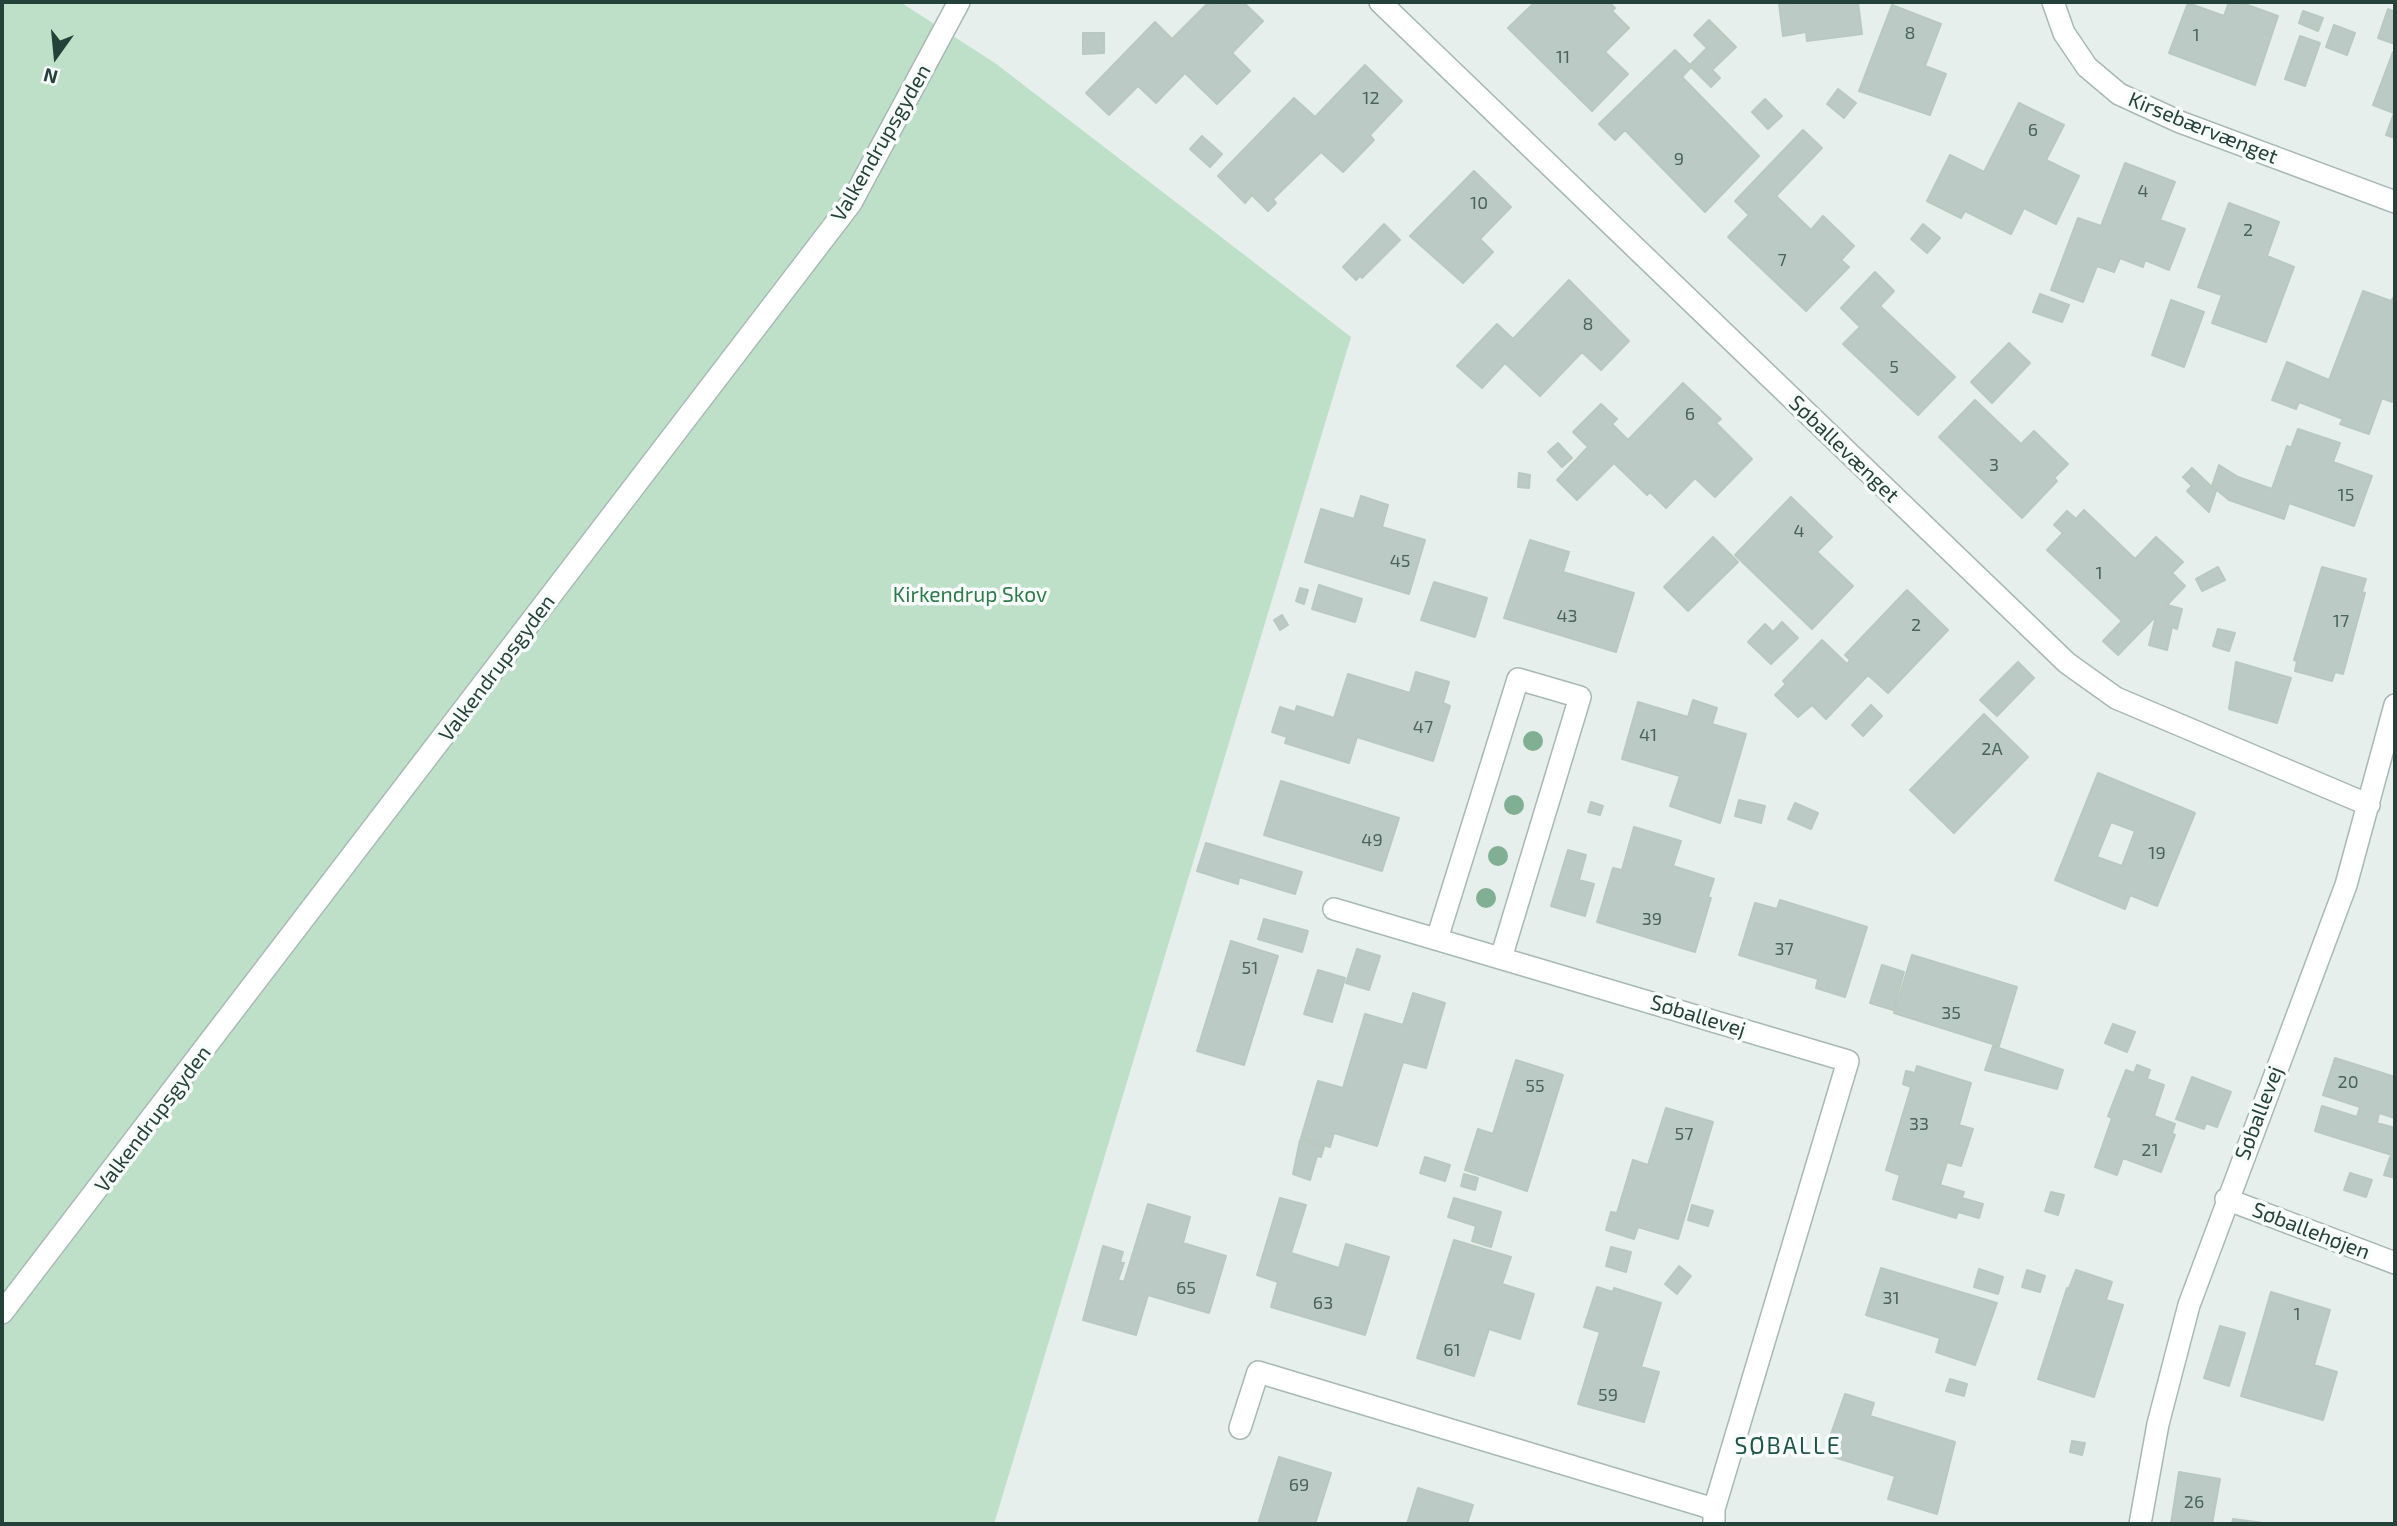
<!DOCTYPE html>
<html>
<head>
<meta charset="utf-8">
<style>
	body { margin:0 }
	#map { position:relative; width:2397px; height:1526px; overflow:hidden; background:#e6efeb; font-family:"Exo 2",sans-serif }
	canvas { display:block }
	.frame { position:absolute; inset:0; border:4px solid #24423a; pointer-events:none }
	.north { position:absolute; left:21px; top:21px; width:70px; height:70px; -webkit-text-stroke:5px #f7fbf9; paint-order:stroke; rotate:195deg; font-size:19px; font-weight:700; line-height:28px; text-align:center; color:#24423a }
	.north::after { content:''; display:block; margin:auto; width:24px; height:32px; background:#24423a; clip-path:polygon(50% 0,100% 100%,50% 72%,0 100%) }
</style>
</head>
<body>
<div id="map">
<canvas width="2397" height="1526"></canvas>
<div class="frame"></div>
<div class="north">N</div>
</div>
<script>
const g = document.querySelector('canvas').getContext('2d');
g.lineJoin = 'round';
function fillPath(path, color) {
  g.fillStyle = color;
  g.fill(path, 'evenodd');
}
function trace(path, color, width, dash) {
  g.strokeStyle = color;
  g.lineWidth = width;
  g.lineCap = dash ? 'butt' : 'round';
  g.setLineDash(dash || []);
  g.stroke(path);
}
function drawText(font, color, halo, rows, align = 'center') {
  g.font = font + ' "Exo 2",sans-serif';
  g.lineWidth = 7;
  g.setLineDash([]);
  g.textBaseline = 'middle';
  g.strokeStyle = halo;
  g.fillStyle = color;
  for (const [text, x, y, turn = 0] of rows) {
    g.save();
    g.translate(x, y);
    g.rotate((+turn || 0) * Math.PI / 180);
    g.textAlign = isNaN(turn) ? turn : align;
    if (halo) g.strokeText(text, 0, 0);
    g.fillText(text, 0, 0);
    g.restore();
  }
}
fillPath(new Path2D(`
	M2,2H900L995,63L1351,337L994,1524H2Z`), '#bfe0c8');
const building = new Path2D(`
	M1209,2H1243L1263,21L1232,53L1250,71L1217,104L1185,73L1156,103L1138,86L1109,115L1086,93L1155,22L1172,39Z
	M1535,2H1609L1615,8L1612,11L1629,28L1605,52L1628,74L1592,111L1508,28Z
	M1796,2H1858L1862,34L1807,41L1806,32L1783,36L1779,4Z
	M2229,2H2239L2278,16L2255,85L2169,53L2188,3L2224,16Z
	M1892,5L1941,24L1925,66L1946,74L1930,115L1859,91Z
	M2388,9L2395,12V44L2378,38Z
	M2303,11L2323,18L2318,31L2299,23Z
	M1709,20L1736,47L1712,70L1720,78L1711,87L1691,67L1682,77L1759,156L1705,212L1625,130L1615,140L1599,124L1675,50L1690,65L1707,48L1694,35Z
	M2334,25L2355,33L2347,55L2326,47Z
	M1083,33H1104V53L1083,54Z
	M2300,36L2320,43L2305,86L2285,79Z
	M2393,52L2395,53V138L2386,135L2394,113L2373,105Z
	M1365,65L1402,101L1370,135L1374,140L1343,172L1321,152L1273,199L1276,203L1268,211L1252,195L1245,203L1218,176L1294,98L1315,117Z
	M1838,89L1856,103L1844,118L1827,104Z
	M1765,99L1782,116L1768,129L1752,112Z
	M2019,103L2064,125L2046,160L2079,176L2056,224L2024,208L2011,234L1965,211L1961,218L1927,201L1950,155L1984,172Z
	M1803,130L1822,148L1776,196L1811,230L1823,216L1854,246L1841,260L1849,267L1806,311L1728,237L1749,215L1735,201Z
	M1202,136L1222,154L1210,167L1190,149Z
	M2125,163L2175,182L2160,220L2185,229L2169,270L2145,260L2143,267L2120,258L2114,272L2097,266L2083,302L2051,290L2078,218L2101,226Z
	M1474,171L1511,207L1480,239L1493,252L1463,283L1410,236Z
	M2229,203L2279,222L2267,256L2294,267L2266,342L2212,323L2222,295L2198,287Z
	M1384,224L1400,240L1362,278L1360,276L1356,280L1343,267Z
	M1923,224L1940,238L1927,253L1911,239Z
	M1875,272L1894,291L1880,306L1955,377L1918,415L1843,344L1860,327L1841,308Z
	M1569,280L1629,341L1601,370L1582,352L1540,396L1505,363L1482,388L1457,366L1497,324L1513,339Z
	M2363,291L2391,301L2395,295V394L2392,402L2382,398L2369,434L2340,424L2343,419L2299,402L2296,409L2272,400L2287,362L2329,380Z
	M2040,294L2069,305L2062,322L2033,312Z
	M2171,300L2204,312L2184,367L2152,355Z
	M2009,343L2030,363L1992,403L1971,382Z
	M1683,383L1721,419L1716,423L1752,459L1715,497L1695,478L1666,508L1650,492L1647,495L1614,463L1577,500L1557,480L1588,447L1573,432L1601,404L1617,419L1612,424L1628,440Z
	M1975,400L2021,444L2034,431L2068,464L2054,478L2057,481L2022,518L1939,437Z
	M2298,429L2340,443L2333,462L2372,476L2354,526L2289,503L2284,519L2229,500L2212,486L2219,465L2238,477L2272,489L2287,446L2291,448Z
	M1558,443L1572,458L1562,467L1548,452Z
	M2192,468L2216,491L2209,512L2187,491L2192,486L2183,477Z
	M1519,473L1530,475L1529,488L1518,487Z
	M1361,496L1388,505L1382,527L1425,540L1409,594L1305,562L1321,509L1354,519Z
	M1791,497L1832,537L1817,552L1853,586L1812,629L1735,555Z
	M2084,510L2135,559L2156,537L2183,562L2172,573L2185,586L2167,605L2182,609L2177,629L2172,627L2167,650L2149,645L2156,616L2118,655L2103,641L2122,621L2047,550L2063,533L2054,525L2067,511L2076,519Z
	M1713,537L1738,562L1688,611L1664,587Z
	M1530,540L1569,552L1563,572L1634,593L1616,652L1504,618Z
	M2218,567L2225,580L2202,591L2196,579Z
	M2322,567L2366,579L2362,592L2365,593L2343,674L2335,672L2332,681L2295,671L2297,661L2294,660Z
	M1434,582L1487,598L1475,637L1421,620Z
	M1319,585L1362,599L1355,622L1312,609Z
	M1300,588L1308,590L1304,604L1296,601Z
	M1907,590L1948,630L1888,693L1868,675L1826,719L1812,705L1798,717L1775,695L1786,684L1783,681L1822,640L1847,664L1850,660L1845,655Z
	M1282,615L1288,625L1280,630L1274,620Z
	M1782,622L1798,638L1771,664L1748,642L1765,624L1773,632Z
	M2218,629L2235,633L2229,651L2213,646Z
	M2018,662L2034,678L1997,716L1980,700Z
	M2236,662L2291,678L2277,723L2229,709Z
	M1416,672L1449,682L1443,703L1450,706L1433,761L1357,737L1349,763L1285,743L1287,737L1272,732L1280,707L1295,712L1297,706L1334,718L1348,674L1410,693Z
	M1693,700L1717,708L1712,724L1746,734L1720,823L1670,806L1680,776L1622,759L1638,702L1688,717Z
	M1871,705L1882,716L1863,736L1852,725Z
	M1984,714L2028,757L1954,833L1910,790Z
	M2098,773L2195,813L2157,906L2130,895L2125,909L2055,880ZM2111,822L2135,831L2122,866L2097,857Z
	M1281,781L1399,818L1382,871L1264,835Z
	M1739,800L1765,806L1761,823L1735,816Z
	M1591,802L1603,806L1600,815L1588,812Z
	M1795,803L1818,813L1811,829L1788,819Z
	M1634,827L1681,841L1673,866L1714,879L1708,897L1711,898L1695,952L1597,922L1613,868L1622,870Z
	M1206,843L1302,872L1295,894L1239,877L1238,884L1197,871Z
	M1568,850L1586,855L1579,880L1594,884L1585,916L1551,906Z
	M1780,900L1867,927L1845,997L1816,988L1818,979L1739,955L1755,903L1777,909Z
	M1264,919L1308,931L1302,952L1258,939Z
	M1231,941L1278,956L1244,1065L1197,1051Z
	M1357,949L1380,956L1369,990L1346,983Z
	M1912,955L2017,987L1999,1046L1894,1013Z
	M1882,965L1904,972L1893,1010L1870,1003Z
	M1318,970L1345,978L1332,1022L1304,1014Z
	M1413,993L1445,1003L1426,1068L1403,1062L1377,1146L1334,1133L1330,1147L1301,1138L1318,1081L1343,1088L1365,1014L1403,1025Z
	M2113,1024L2135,1032L2127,1052L2105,1043Z
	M1993,1046L2063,1070L2057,1089L1985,1070Z
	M2335,1058L2395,1077V1118L2379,1113L2377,1123L2395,1128V1156L2315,1131L2322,1106L2357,1117L2360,1107L2323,1095Z
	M1516,1060L1563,1075L1527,1191L1465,1170L1478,1129L1493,1134Z
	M2137,1065L2150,1070L2147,1079L2164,1085L2154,1116L2175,1124L2172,1133L2175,1135L2161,1172L2123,1158L2117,1175L2095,1167L2112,1118L2108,1116L2126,1070L2134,1073Z
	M1917,1066L1971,1083L1959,1125L1973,1129L1961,1166L1947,1162L1940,1185L1964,1192L1962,1198L1983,1204L1979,1218L1958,1212L1956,1218L1893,1199L1900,1175L1886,1170L1911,1087L1903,1084L1906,1071L1915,1073Z
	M2192,1077L2231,1092L2217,1127L2206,1123L2204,1129L2176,1119Z
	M1666,1108L1713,1122L1678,1239L1638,1227L1634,1239L1606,1230L1611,1212L1617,1213L1633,1160L1648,1165Z
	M1300,1140L1324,1147L1321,1157L1317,1156L1310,1180L1293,1174Z
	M1425,1157L1450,1165L1445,1181L1420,1173Z
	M2390,1157L2395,1158V1178L2384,1175Z
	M2350,1173L2372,1180L2366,1197L2344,1190Z
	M1464,1174L1478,1178L1475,1190L1461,1186Z
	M2051,1192L2064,1195L2058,1215L2045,1211Z
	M1280,1198L1306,1205L1291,1253L1339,1268L1346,1244L1389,1257L1365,1335L1271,1307L1278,1282L1257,1275Z
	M1454,1198L1501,1212L1491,1247L1472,1241L1476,1226L1448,1217Z
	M1148,1204L1190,1217L1183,1243L1226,1256L1209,1313L1148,1295L1136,1335L1083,1320L1103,1246L1123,1252L1120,1262L1124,1263L1118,1280L1124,1282Z
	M1692,1205L1713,1211L1708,1226L1688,1220Z
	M1454,1240L1511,1257L1502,1284L1534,1294L1520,1339L1489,1329L1474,1376L1417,1358Z
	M1611,1247L1631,1252L1626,1272L1606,1266Z
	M1679,1266L1691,1276L1677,1294L1665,1284Z
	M1881,1268L1997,1303L1975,1365L1936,1352L1940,1338L1866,1315Z
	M1979,1269L2003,1277L1998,1294L1974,1287Z
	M2027,1270L2045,1276L2040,1292L2022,1287Z
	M2076,1270L2112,1282L2106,1300L2123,1305L2094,1397L2038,1379L2067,1288H2069Z
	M1597,1287L1613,1292L1614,1288L1661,1303L1641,1367L1659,1372L1644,1422L1578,1404L1600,1332L1584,1327Z
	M2271,1292L2330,1310L2314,1365L2337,1372L2323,1420L2241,1396Z
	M2220,1326L2245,1333L2229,1386L2204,1378Z
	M1950,1379L1967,1384L1964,1396L1946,1391Z
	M1845,1394L1874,1403L1870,1416L1955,1442L1937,1514L1888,1499L1895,1476L1824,1454Z
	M2072,1441L2085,1443L2082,1455L2070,1452Z
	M1279,1457L1331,1473L1315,1524H1258Z
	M2179,1472L2220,1479L2212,1524H2171Z
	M1418,1488L1473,1505L1467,1524H1407Z
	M2233,1519L2271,1524H2232Z`);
fillPath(building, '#bbcac4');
trace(building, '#b8c9c2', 2);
const minor = new Path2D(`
	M1380,2L2067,663L2116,698L2369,805
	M2053,2L2064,33L2087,67L2119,94L2180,122L2395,202
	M1334,909L1848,1061L1714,1509V1524
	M1437,939L1518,679L1580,697L1501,958
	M2226,1199L2395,1263
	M2,1313L851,203L959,2
	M1240,1428L1258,1372L1714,1509
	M2140,1524L2158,1424L2189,1305L2346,885L2395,705`);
trace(minor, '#a8b8b2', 24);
trace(minor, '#fff', 21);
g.fillStyle = '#80af93';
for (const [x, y] of [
	[1533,741],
	[1514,805],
	[1498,856],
	[1486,898]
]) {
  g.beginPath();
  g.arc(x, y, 10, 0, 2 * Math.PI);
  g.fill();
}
drawText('18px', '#4a645c', null, [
	["8",1910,33],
	["1",2196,35],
	["11",1563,57],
	["12",1371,98],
	["6",2033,130],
	["9",1679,159],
	["4",2143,191],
	["10",1479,203],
	["2",2248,230],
	["7",1782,260],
	["8",1588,324],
	["5",1894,367],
	["6",1690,414],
	["3",1994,465],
	["15",2346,495],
	["4",1799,531],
	["45",1400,561],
	["1",2099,573],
	["43",1567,616],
	["17",2341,621],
	["2",1916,625],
	["47",1423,727],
	["41",1648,735],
	["2A",1992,749],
	["49",1372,840],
	["19",2157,853],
	["39",1652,919],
	["37",1784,949],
	["51",1250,968],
	["35",1951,1013],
	["20",2348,1082],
	["55",1535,1086],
	["33",1919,1124],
	["57",1684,1134],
	["21",2150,1150],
	["65",1186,1288],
	["31",1891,1298],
	["63",1323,1303],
	["1",2297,1314],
	["61",1452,1350],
	["59",1608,1395],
	["69",1299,1485],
	["26",2194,1502]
]);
drawText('21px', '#24423a', '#f7fbf9', [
	["Kirsebærvænget",2203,128,22],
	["Valkendrupsgyden",881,143,-60],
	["Søballevænget",1844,449,44],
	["Valkendrupsgyden",497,668,-53],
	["Søballevej",1698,1016,17],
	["Søballevej",2259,1113,-69],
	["Valkendrupsgyden",153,1119,-53],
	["Søballehøjen",2311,1231,21]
]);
drawText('21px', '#2d7a4b', '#f7fbf9', [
	["Kirkendrup Skov",970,595]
]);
g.letterSpacing = '2px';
drawText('23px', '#1f5548', '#f7fbf9', [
	["SØBALLE",1788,1446]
]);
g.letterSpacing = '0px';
</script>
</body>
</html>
